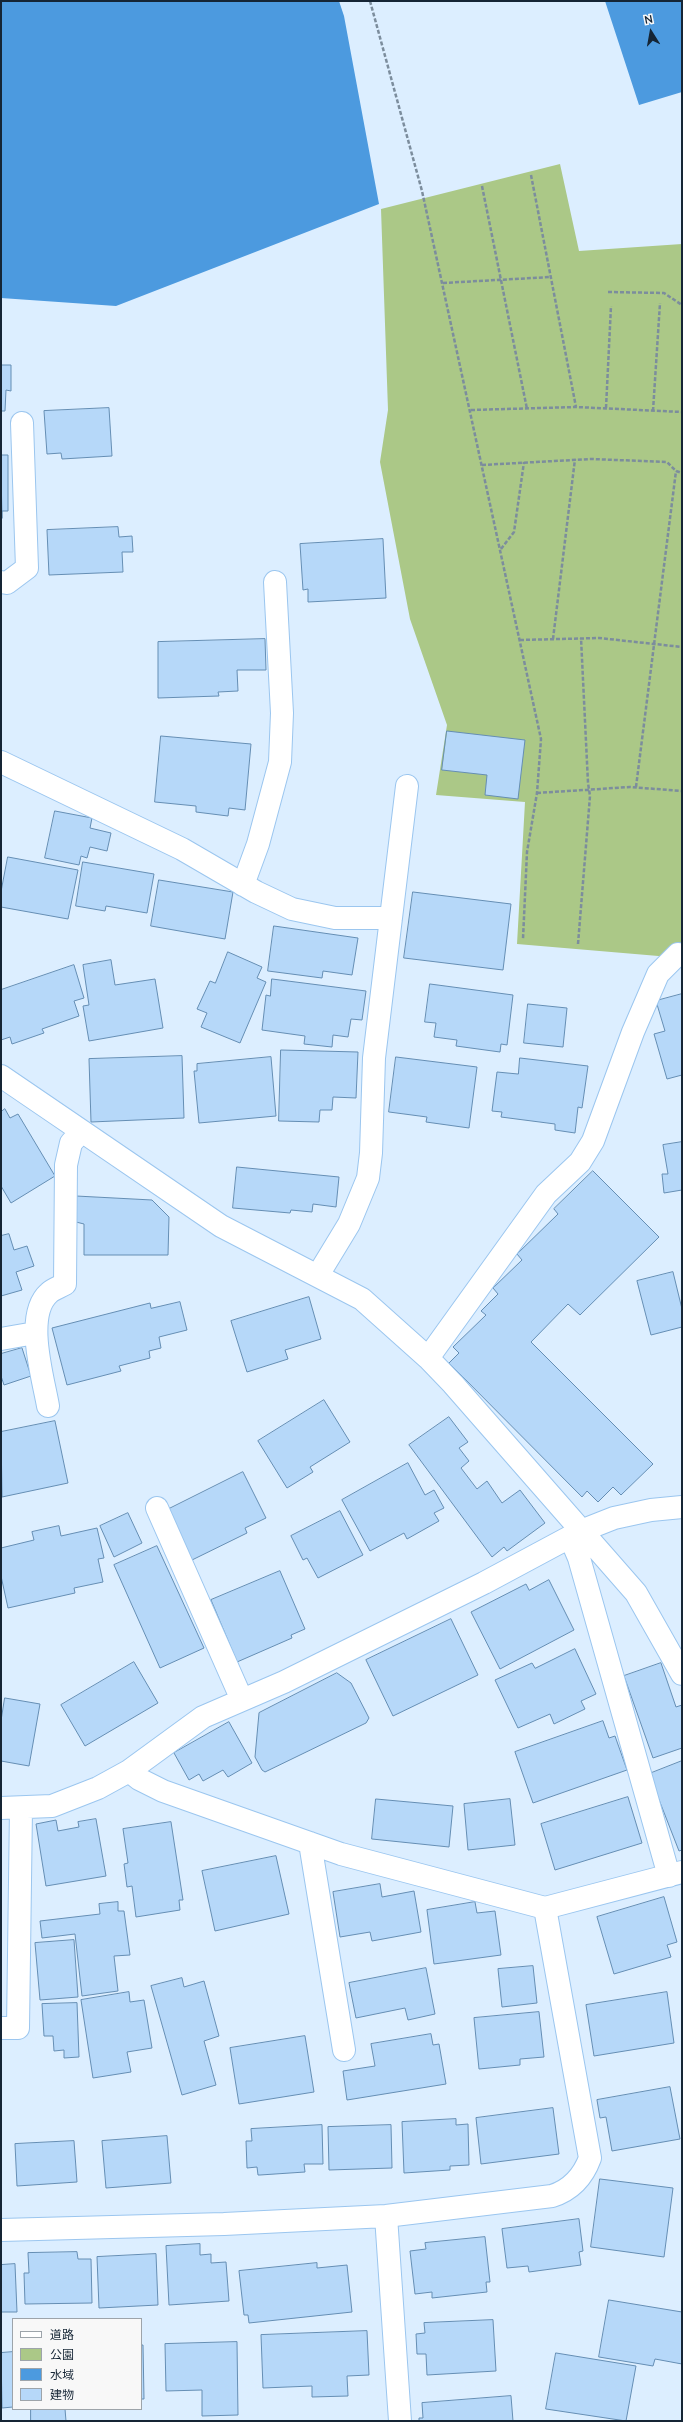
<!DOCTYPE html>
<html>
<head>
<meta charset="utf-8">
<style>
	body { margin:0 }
	#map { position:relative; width:683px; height:2422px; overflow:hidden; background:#dceeff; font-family:"Nunito Sans","Noto Sans JP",sans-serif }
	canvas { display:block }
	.frame { position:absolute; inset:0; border:2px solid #152535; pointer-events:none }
	.legend { position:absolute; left:12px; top:2318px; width:130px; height:92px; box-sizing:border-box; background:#f8f8f8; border:1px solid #9da4aa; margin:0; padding:5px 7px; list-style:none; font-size:12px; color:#152535 }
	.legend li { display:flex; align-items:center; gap:8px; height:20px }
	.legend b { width:20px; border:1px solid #9da4aa }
	.north { position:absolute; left:631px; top:12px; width:40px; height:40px; -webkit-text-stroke:3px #f8f8f8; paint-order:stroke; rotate:349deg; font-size:11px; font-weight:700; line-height:16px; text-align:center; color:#152535 }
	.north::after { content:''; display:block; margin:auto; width:14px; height:18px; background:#152535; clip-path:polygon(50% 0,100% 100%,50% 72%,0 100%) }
</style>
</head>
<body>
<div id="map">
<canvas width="683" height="2422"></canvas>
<div class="frame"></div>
<ul class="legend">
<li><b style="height:5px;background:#fff"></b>道路</li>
<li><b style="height:11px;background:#abc887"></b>公園</li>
<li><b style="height:11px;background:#4c9adf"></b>水域</li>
<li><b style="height:11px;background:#b6d8f9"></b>建物</li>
</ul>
<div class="north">N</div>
</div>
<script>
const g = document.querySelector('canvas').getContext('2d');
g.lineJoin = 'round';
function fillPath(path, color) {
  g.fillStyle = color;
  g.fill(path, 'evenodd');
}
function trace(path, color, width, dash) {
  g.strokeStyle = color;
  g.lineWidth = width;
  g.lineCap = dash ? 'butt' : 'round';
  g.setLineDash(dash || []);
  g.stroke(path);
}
fillPath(new Path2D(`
	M560,164L579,251L682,244V958L517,944L525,802L436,795L447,725L410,619L380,462L388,410L381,209Z`), '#abc887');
fillPath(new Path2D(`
	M1,1H339L344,16L379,204L116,306L1,298Z
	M605,1H682V92L639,105Z`), '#4c9adf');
const building = new Path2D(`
	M1,365H11V391L6,390L5,411H1Z
	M109,408L112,456L62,459L61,453L47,454L44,411Z
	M1,455H8V511H2V518Z
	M118,527L119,537L132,536L133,552H122L123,572L49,575L47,530Z
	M383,539L386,598L308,602V589L303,590L300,544Z
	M265,639L266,670H237L238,691L218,692L219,696L158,698V642Z
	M447,731L525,740L518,799L485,795L487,775L442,770Z
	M161,736L251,744L245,810L229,808L228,816L196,812V806L155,802Z
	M55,811L92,818L90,828L111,833L107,851L90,847L87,858L81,856L79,865L45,858Z
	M8,857L78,870L68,919L1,907V892Z
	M83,862L154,874L147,913L106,906L105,911L76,906Z
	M159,880L233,892L225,939L151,926Z
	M413,892L511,904L503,970L404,958Z
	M274,926L358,938L352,975L323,971L322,978L268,971Z
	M228,952L262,967L257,978L266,982L240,1043L201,1027L207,1013L197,1009L210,981L215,983Z
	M111,960L115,985L155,979L163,1028L89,1041L83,1006L89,1005L83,965Z
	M74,965L84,998L74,1001L79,1016L42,1029L44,1033L12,1044L10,1037L1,1040V990Z
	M272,979L366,991L362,1020L351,1019L348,1037L333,1035L332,1047L304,1044L305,1036L262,1030L266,995L270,996Z
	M430,984L513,995L507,1045L501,1044L500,1052L456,1046L457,1040L434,1037L436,1023L425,1022Z
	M682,994V1075L667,1079L654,1034L665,1031L656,1001Z
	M528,1004L567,1008L563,1047L524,1043Z
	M281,1050L358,1052L356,1098L333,1097L332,1110H320L319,1122L279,1121Z
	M182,1056L184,1118L91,1122L89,1059Z
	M271,1057L276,1116L199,1123L194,1071H197V1064Z
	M396,1057L477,1067L469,1128L426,1122L427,1117L389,1112Z
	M520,1058L588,1066L582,1108L578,1107L575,1133L555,1130V1124L501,1117L502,1112L492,1111L497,1072L518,1074Z
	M5,1109L10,1118L18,1114L55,1176L11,1203L1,1186V1112Z
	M682,1142V1190L664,1193L662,1174H668L663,1145Z
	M237,1167L339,1177L336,1207L313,1204L312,1212L291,1210L290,1213L233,1208Z
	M593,1171L659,1237L580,1315L568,1304L531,1342L653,1464L621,1495L613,1487L598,1502L587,1491L582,1497L449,1363L459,1353L453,1347L486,1315L481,1311L498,1294L493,1288L522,1260L517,1254L558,1214L554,1209Z
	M76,1196L152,1200L169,1217L168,1255H84V1224L76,1222Z
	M9,1234L14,1250L27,1246L34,1266L16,1272L22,1290L1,1296V1236Z
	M673,1272L682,1309V1327L651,1335L637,1281Z
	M309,1297L321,1339L285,1350L288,1359L247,1372L231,1321Z
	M180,1302L187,1330L159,1337L161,1348L149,1351L150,1358L119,1366L121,1371L67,1385L52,1328L150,1303L151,1308Z
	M22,1348L31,1376L4,1385L1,1376V1354Z
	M324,1400L350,1442L310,1467L313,1472L287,1488L258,1441Z
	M449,1417L468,1442L459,1448L469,1461L461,1468L477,1489L487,1481L502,1503L520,1490L545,1523L507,1551L504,1547L492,1557L409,1445Z
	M55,1421L68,1483L2,1497L1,1432Z
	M408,1463L425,1495L434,1490L444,1508L434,1513L439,1521L407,1539L404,1533L370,1551L342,1500Z
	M243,1472L266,1518L245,1528L247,1533L192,1560L167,1510Z
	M340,1511L363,1555L318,1578L307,1558L303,1560L291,1536Z
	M128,1513L142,1543L114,1557L100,1526Z
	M59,1526L61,1536L97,1528L104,1558L98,1559L103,1582L74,1588L75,1593L8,1608L1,1576V1548L34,1540L32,1532Z
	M157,1546L204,1648L160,1668L114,1565Z
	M280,1571L305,1629L291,1635L292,1638L237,1662L211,1600Z
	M549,1580L574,1630L500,1669L471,1612L526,1584L529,1590Z
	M451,1619L478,1675L393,1716L366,1660Z
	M575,1649L596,1694L581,1701L585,1709L554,1724L550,1714L518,1728L495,1680L532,1663L535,1668Z
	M134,1662L158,1703L85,1746L61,1705Z
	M661,1663L676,1707L682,1705V1748L653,1758L624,1676Z
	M337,1673L351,1683L369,1718L366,1723L265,1772L262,1770L255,1757L259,1713Z
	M5,1698L40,1704L29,1766L1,1761V1721Z
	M603,1721L609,1738L615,1736L627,1770L533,1803L515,1752Z
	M229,1722L252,1763L228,1777L223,1770L203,1781L199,1774L189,1780L174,1753Z
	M682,1761V1850L679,1851L649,1774Z
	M628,1797L642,1843L555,1870L541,1824Z
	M376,1799L453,1806L449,1847L372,1839Z
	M510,1799L515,1845L468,1850L464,1804Z
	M96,1819L106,1876L46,1886L36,1824L56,1820L58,1831L79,1827L78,1822Z
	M171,1822L183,1900H179L180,1910L136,1917L132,1886L127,1887L124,1864L128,1863L123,1829Z
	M276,1856L289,1914L215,1931L202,1871Z
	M380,1884L382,1897L414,1891L421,1932L372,1941L370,1932L340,1937L333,1892Z
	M664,1897L677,1942L667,1945L671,1957L614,1974L597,1917Z
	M118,1902V1911H124L130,1955L114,1956L118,1991L82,1996L75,1934L42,1938L40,1921L100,1914L99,1904Z
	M475,1902L477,1913L495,1911L501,1955L434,1964L427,1910Z
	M74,1940L78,1997L40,2000L35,1943Z
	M533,1966L537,2003L502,2007L498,1969Z
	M426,1968L435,2014L408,2020L405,2008L356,2018L349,1983Z
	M182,1978L184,1987L204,1981L219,2036L204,2041L216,2085L182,2095L151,1986Z
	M129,1992L130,2002L144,2000L152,2048L127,2052L131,2072L93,2078L81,2000Z
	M667,1992L674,2043L594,2056L586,2005Z
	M77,2003L79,2057L64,2058V2050L54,2051L53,2036H44L42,2004Z
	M539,2012L544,2057L520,2059V2065L479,2069L474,2018Z
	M431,2034L433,2045L439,2044L446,2084L347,2100L343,2071L375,2066L371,2044Z
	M305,2036L314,2092L239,2104L230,2048Z
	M670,2087L680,2139L612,2151L606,2117L600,2118L597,2100Z
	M553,2108L559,2154L481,2164L476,2118Z
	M456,2119V2125L468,2124L469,2165L450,2166V2170L404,2173L402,2122Z
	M322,2125L323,2164H304L305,2172L260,2175H258L257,2167L247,2168L246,2141H252L251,2129Z
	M391,2125L392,2168L329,2170L328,2127Z
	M167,2136L171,2183L106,2188L102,2141Z
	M74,2141L77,2182L17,2186L15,2144Z
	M600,2179L673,2188L664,2257L591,2247Z
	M579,2219L583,2251L579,2252L581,2265L529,2272L528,2266L507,2268L502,2229Z
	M485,2237L490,2282H486L487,2292L432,2298V2292L415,2294L410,2251L426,2249L425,2243Z
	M200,2244V2255L211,2254V2263L226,2262L229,2301L169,2305L166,2246Z
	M77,2252L78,2259H91L92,2303L25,2304L24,2273H29L28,2253Z
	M156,2254L158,2305L99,2308L97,2257Z
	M317,2263V2268L347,2265L352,2312L249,2323L248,2315H244L239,2271Z
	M15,2264L17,2312H1V2265Z
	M609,2300L682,2312V2364L655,2359L653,2366L599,2357Z
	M493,2320L496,2371L427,2375L426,2354H417L416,2334L425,2333L424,2323Z
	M367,2331L369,2375L347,2376L348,2396L312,2397V2386L263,2388L261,2335Z
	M237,2342L238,2415L202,2416V2390L166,2391L165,2344Z
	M141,2345H143L144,2399H141Z
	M13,2352V2407L2,2408L1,2353Z
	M556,2353L636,2366L626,2421L546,2409Z
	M511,2396L513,2421H419V2418H423L422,2403Z
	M31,2409H65L66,2421H31Z`);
fillPath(building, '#b6d8f9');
trace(building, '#658eb4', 1);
const street = new Path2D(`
	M1,582L7,583L27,568L22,423
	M1,762L182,849L256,892L292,909L335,918H391
	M243,885L258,844L280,762L282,713L275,582
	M1,1076L221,1226L362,1299L428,1358L453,1384L636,1593L682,1674
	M318,1275L349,1224L368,1178L371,1153L374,1058L407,786
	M1,1339L35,1333
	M428,1358L546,1194L580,1162L593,1141L633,1032L658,974L678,954
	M48,1406C43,1377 24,1315 49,1293C53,1289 60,1287 65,1284L66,1165L71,1143L82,1131
	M157,1508L242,1700
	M570,1537L579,1558L669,1876
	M129,1771L139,1779L163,1791L341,1854L545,1908L682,1872
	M1,1808L52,1806L98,1788L129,1771L203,1717L284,1682L484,1583L581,1531L614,1518L651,1510L682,1507
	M310,1843L344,2050
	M1,2028H18L21,1808
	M386,2216L400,2421
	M1,2230L224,2224L386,2216L552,2196C571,2190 583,2177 590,2158L545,1908`);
trace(street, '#9bc6ef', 24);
trace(new Path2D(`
	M370,1L422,191L541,739L537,793L527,852L523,939
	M531,175L576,407
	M482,186L527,409
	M443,283L551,277
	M608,292L664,293L682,305
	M606,408L611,306
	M471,410L576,407L682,412
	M653,411L660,303
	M482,465L591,459L667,462L676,471L682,473
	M501,549L514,532L524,462
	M553,639L575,459
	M520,640L599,638L682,647
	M636,787L676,471
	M537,793L630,787L682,791
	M578,944L590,796L588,783L581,638`), '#7c8d9d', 2.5, [4, 2]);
trace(street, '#fff', 22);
</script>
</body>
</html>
